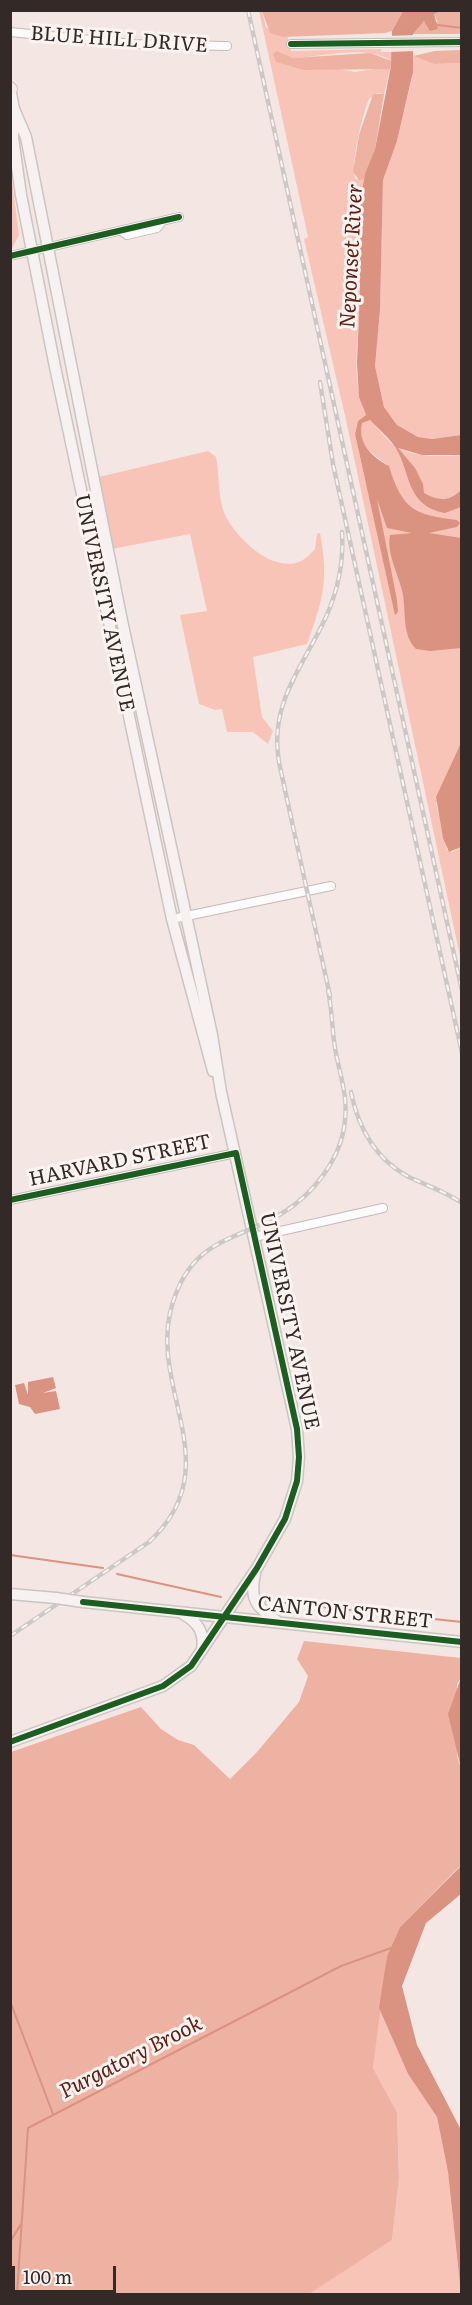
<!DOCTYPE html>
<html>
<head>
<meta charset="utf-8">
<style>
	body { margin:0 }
	#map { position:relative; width:472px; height:2305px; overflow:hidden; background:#f4e7e3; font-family:Literata,serif }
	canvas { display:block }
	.frame { position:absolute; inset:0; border:12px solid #332a28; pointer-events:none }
	.scale { position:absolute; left:12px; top:2266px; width:104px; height:27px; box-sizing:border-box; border:3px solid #332a28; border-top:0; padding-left:8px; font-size:18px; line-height:21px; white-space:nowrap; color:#332a28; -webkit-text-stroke:4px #fdf3f1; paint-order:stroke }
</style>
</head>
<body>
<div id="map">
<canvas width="472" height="2305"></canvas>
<div class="frame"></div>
<div class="scale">100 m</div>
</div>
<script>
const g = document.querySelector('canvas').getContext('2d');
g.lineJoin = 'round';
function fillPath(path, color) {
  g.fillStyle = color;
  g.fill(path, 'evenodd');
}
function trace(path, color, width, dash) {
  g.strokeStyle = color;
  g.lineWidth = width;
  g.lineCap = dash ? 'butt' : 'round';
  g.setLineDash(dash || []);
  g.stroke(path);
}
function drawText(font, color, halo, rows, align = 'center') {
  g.font = font + ' Literata,serif';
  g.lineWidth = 6;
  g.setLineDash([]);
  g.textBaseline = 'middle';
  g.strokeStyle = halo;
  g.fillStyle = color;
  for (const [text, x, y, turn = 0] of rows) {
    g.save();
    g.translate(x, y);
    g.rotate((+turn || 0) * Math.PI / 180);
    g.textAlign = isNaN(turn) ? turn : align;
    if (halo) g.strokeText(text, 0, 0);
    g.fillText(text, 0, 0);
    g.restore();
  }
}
fillPath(new Path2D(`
	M259,11H262L266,27L283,37H288L291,51L381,49V52H392V61C365,44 324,57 295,58C286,58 282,51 273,52L312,70L333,68L355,72L380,68L390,69L384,94L377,93C376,94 370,98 369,99C363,112 349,167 356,179H364C358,217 360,254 360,292C360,333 349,376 366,415L358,421L355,434L366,484L396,487C393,481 391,469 387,465C374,454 356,445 362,423L370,420C377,426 382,435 389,441C406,458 440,457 461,455V771L436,803L447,850L452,852L461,847V961L346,420L304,239L308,237ZM407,504L429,517L393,511Z
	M413,56L434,64L461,63L462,435L432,439L418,437L397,425L384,407L375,366L380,310L383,180L397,141L412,79Z
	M11,173L19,235L11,250H10Z
	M208,451L216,457C220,476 217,498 226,517C238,539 273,574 301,561C306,559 311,553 315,549L317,534L320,533C329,580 323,600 307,644L253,657L262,717L273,731L268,744L253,732H227L222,709L215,710L199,704L180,615L207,611L190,534L112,549L99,477Z
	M379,2008L408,2074L437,2117L448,2172L461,2294H308L392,2240L399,2177L397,2112L373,2068Z`), '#f8c4b7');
fillPath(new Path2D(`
	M262,11H403L392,31L385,33L283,37L270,33Z
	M442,11H461V34H413L422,22H438L434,14Z
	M461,50V63L434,64L413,56L435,51Z
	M276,51L293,58L370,53L392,61L390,69L304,70L276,62L273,54Z
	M373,94H384L375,149L364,179L359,180L353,172L359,135Z
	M304,1641L461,1658V1678L457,1684V1757L461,1768V1865L400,1927L387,1956L373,2068L397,2112L399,2178L392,2240L309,2294H11V1752L141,1707L161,1729L178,1740L194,1745L230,1779L257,1752L299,1702L308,1676L297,1659Z`), '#eeb2a3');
fillPath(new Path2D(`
	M403,11H442L434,14L438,29L430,31L424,21L413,34V72L397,141L383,180L380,310L375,366L384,407L397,425L418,437L432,439L461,435V455H422L398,448L415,468L423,484L424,493C438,501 450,502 461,490V507L445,513C406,506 411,474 396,448C390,439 378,428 370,420L362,423C357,443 373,458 389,466C402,509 414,515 457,520L460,523L457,527L429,533L461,538V648L430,651L416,649C402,635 406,613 403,595C400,577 386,554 390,535L412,533L387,528L377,499L397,600L398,612L395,615L355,434L358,421L366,415L359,397L357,363L360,290L359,207L365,174L375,149L391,66L392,31Z
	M461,743V847L449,852L443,838L436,797Z
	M53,1377L56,1388L43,1393L56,1391L60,1409L35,1414L30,1407L19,1404L15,1385L24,1383L28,1395V1382Z
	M461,1678V1768L448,1714Z
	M461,1866V1894L426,1923L402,1986L417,2045L461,2130V2294L448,2172L437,2117L408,2074L379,2008L387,1956L400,1927Z`), '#da9281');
fillPath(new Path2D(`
	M416,35V51L389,52L388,36Z`), '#f4e7e3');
trace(new Path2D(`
	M438,25L462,28
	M10,1555L103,1568
	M117,1574L221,1597
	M266,1601L462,1622
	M10,2001L53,2114
	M10,2242L21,2224
	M17,2294L28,2128L341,1966L391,1948`), '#da9281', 2);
const minor = new Path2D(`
	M10,32L132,44L227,46
	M291,44L462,42
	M121,231L127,235L157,228L161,223
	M10,256L179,217
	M172,919L331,886
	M10,1200L236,1153
	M254,1237L383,1208`);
const major = new Path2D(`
	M10,88L14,109L26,137L122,621L212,1035L221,1092L297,1429L299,1457L297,1481L285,1519L257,1568L191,1666L163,1686L10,1742
	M14,109L13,138L21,195L55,367L172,919L213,1071
	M255,1574C249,1602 257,1606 278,1622
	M10,1594L56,1598
	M83,1602L462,1642
	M183,1614C198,1622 205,1633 202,1650`);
const highway = new Path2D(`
	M10,88L11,89`);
trace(minor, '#c4bab8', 10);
trace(major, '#cac4c2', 13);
trace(highway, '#cac4c2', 14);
trace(minor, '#fdfbfb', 8);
trace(major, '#f7f2f1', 10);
trace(highway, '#f4ecea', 12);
const rail = new Path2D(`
	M248,10L462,991
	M320,382L333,464L462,1053
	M330,996L280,767C267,705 302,669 326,617C338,590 344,561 342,532
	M351,1092C358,1127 375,1158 407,1176C425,1185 444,1191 462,1203
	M10,1636L149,1542C232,1465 145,1387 173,1302C193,1239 233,1242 281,1214C313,1195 342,1158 345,1120C348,1095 339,1072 335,1048C332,1029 332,1009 328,990`);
trace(rail, '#cbc8c6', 4.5);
trace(rail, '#fdf3f1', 2, [7]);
const majorBridge = new Path2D(`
	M56,1598L83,1602`);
trace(majorBridge, '#cac4c2', 13, []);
trace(majorBridge, '#f7f2f1', 10);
trace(new Path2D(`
	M291,44L462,42
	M10,256L179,217
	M10,1200L236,1153L297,1429L299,1457L297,1481L285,1519L257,1568L191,1666L163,1686L10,1742
	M83,1602L462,1642`), '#1b5e20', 6);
drawText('20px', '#332a28', '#fdf3f1', [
	["BLUE HILL DRIVE",119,40,4],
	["UNIVERSITY AVENUE",104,603,78],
	["HARVARD STREET",120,1161,-12],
	["UNIVERSITY AVENUE",289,1321,78],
	["CANTON STREET",345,1613,6]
]);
drawText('italic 21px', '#5e2012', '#fdf3f1', [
	["Neponset River",352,256,-87],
	["Purgatory Brook",131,2058,-27]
]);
</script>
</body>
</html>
